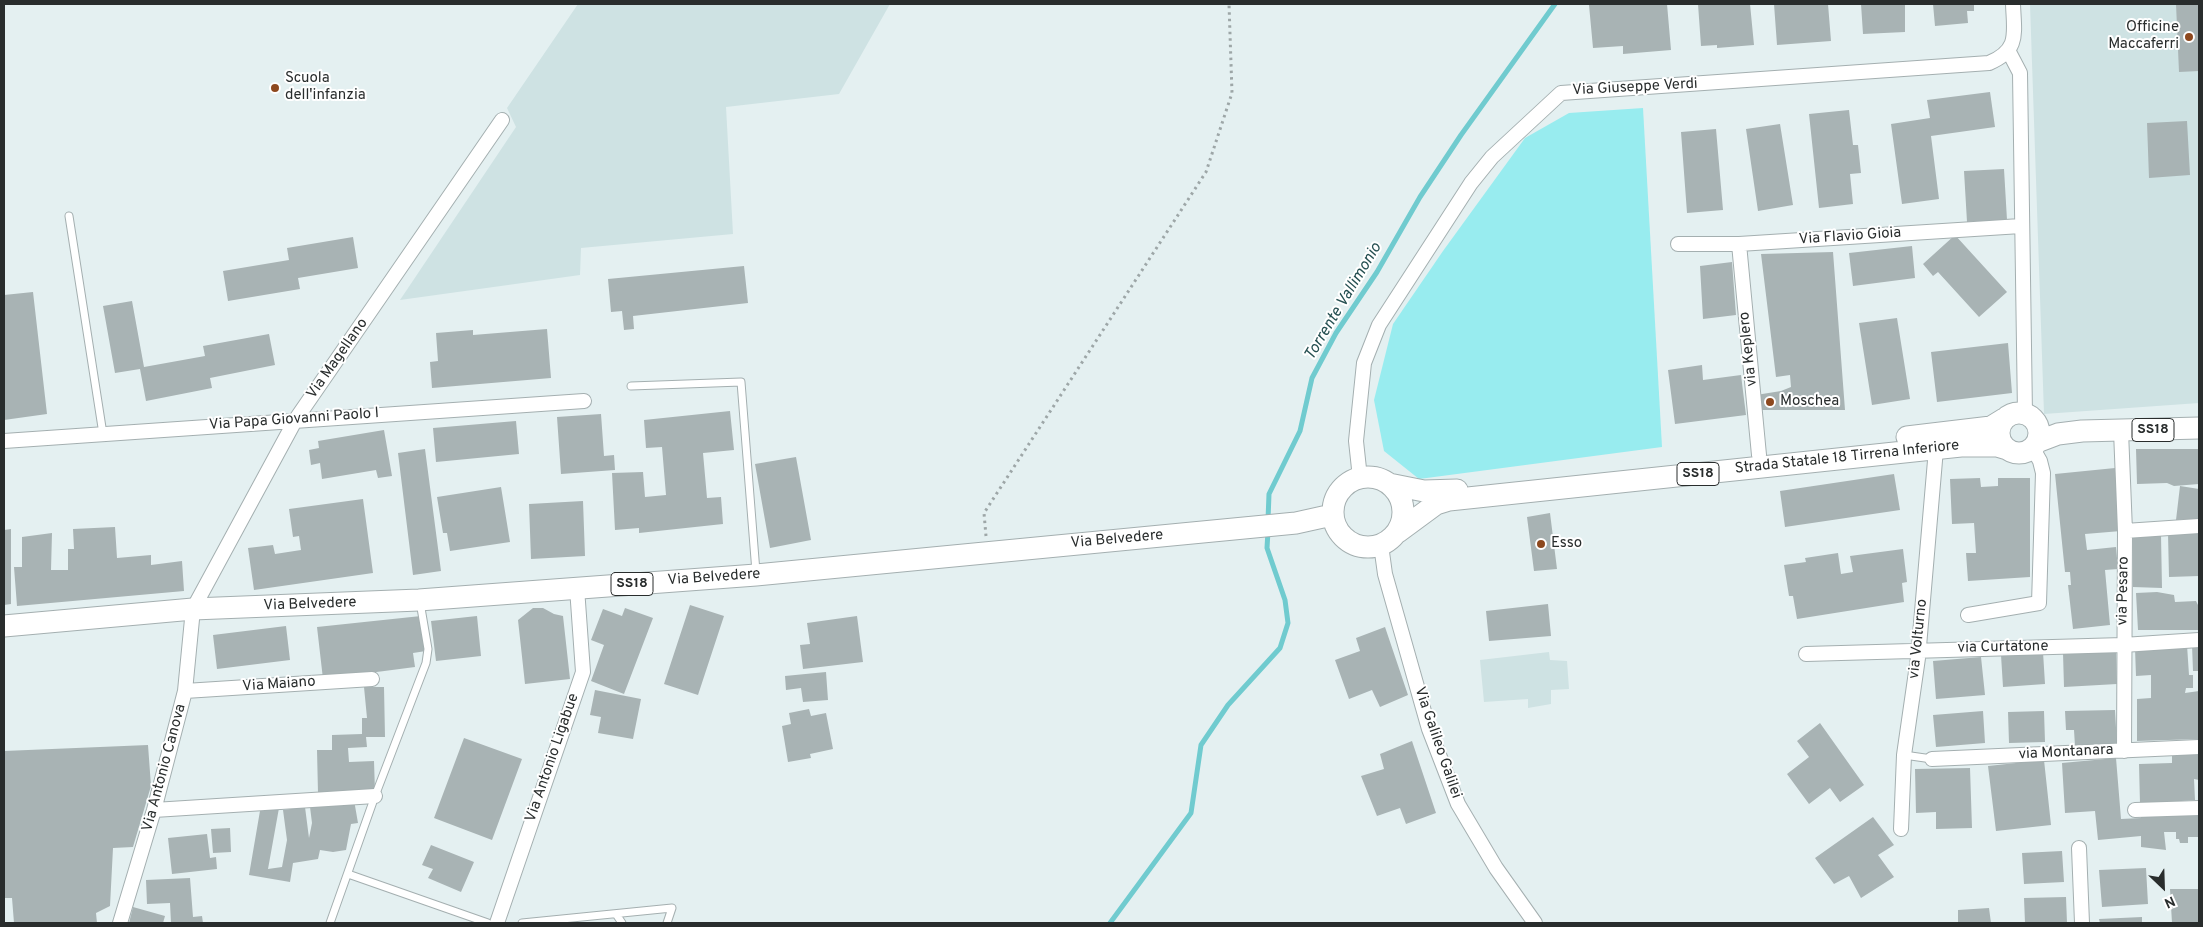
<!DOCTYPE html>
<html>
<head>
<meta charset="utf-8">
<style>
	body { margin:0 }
	#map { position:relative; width:2203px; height:927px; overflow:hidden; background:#e4f0f1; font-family:Overpass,sans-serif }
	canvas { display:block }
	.frame { position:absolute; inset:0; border:5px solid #292d2d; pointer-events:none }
	.north { position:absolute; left:2138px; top:862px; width:50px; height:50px; -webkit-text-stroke:4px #fff; paint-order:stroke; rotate:156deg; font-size:14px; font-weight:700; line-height:20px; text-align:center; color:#292d2d }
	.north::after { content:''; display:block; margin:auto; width:18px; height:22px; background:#292d2d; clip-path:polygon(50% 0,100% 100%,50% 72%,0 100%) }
</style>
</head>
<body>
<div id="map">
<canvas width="2203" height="927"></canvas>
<div class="frame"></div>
<div class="north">N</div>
</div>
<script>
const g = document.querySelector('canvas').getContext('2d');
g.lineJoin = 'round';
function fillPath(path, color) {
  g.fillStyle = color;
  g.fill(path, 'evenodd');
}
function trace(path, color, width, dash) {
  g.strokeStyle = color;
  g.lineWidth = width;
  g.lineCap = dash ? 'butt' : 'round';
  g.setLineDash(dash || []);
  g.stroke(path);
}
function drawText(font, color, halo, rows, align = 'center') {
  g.font = font + ' Overpass,sans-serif';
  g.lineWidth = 4;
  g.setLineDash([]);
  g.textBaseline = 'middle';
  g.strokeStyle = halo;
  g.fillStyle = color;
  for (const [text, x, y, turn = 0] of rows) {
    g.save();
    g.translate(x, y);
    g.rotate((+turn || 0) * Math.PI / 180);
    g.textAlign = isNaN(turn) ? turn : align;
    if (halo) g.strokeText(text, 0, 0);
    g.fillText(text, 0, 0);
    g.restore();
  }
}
fillPath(new Path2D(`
	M578,4H890L839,94L726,107L733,234L581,248L580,275L400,300L516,127L507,108Z
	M2030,4H2199V403L2044,414Z
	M1549,652L1550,660L1567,661L1569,689L1551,690V704L1528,708V699L1484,702L1480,660Z`), '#cee2e3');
fillPath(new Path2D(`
	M1643,108L1662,447L1419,479L1384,451L1374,400L1393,324L1443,251L1525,138L1569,113Z`), '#98ecef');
trace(new Path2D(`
	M1268,520L1269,494L1300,431L1312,378L1336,333L1377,272L1420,197L1461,135L1555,4
	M1110,923L1191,813L1201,745L1228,705L1280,648L1288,623L1285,600L1267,548L1268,531`), '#70cbcf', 5);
fillPath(new Path2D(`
	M1606,4H1667L1671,50L1623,54V46L1593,48L1589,5Z
	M1698,4H1750L1754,45L1717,48V45L1701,46Z
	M1774,4H1828L1831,41L1777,45Z
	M1861,4H1905V32L1863,34Z
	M1933,4H1974V11H1967L1968,23L1935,26Z
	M2176,4H2199V71L2179,72Z
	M1990,92L1995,127L1931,136L1939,199L1902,204L1891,124L1930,118L1927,100Z
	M1849,110L1853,145H1858L1861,173L1850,174L1853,204L1819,208L1809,114Z
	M2187,121L2190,175L2149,178L2147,123Z
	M1780,124L1793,205L1758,211L1746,129Z
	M1716,129L1723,210L1687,213L1681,132Z
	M2004,169L2007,220L1967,222L1964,171Z
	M1955,235L2007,292L1979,317L1938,272L1933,276L1923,264Z
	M353,237L358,268L298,278L300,289L228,301L223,271L289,260L287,248Z
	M1912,246L1915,278L1853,286L1849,253Z
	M1833,252L1845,410H1758L1756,395L1781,391L1791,387L1790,375L1776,377L1761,254Z
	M1732,262L1736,315L1703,319L1700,266Z
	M744,266L748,303L633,316L634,329L624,330L622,311L611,312L608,279Z
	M33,292L47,414L4,420V295Z
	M132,301L144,367L205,356L203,346L269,334L275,365L210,378L212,388L146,401L140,369L115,373L103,306Z
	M1897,318L1910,399L1872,405L1859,323Z
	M547,329L551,378L432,388L430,362L438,361L436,333L473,330V335Z
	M2008,343L2012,393L1937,402L1931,352Z
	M1702,365L1703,380L1741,375L1746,415L1675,424L1668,370Z
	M730,411L734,450L703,453L707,498L721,497L723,524L639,533V528L615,530L612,473L643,472L645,497L666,495L662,447L646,448L644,420Z
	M601,414L604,456L614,455L615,470L561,474L557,417Z
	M516,421L519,454L436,462L433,428Z
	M384,430L392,476L378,478L376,470L322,479L320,463L311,465L309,450L319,448L318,441Z
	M425,449L441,571L413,575L398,453Z
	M2136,449H2199V484L2174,486L2167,483L2137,484Z
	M796,457L811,540L770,548L755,464Z
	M2115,468L2121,531L2085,534L2087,550L2116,547L2118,569L2105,570L2110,625L2073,629L2068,585H2071L2070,572H2065L2055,474Z
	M1894,474L1900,510L1785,527L1780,491Z
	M1980,478L1981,487L1998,486V478H2030V577L1968,581L1966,553H1976L1974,523L1952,524L1950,479Z
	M2180,486L2199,489V519L2176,520Z
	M501,487L510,542L450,551L447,533H443L437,497Z
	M363,499L373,573L254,590L248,548L273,545L275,554L301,550L299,536L293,537L289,509Z
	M583,501L585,556L531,559L529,504Z
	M1550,513L1557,569L1534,571L1527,517Z
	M115,527L117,558L151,555V565L182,561L184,591L17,606L14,567H22V537L52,533L51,570H68V549H74L73,529Z
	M11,529V604L4,605V530Z
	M2199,532V576L2169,577L2168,533Z
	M2161,535L2162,588L2133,587V537Z
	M1903,549L1907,582L1902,583L1904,602L1797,619L1793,596H1789L1784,565L1806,562L1805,558L1838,553L1841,574L1853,572L1850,556Z
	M2157,592L2174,595L2175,602L2196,601L2199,607V630H2138L2136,593Z
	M1548,604L1551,636L1489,641L1486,611Z
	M690,605L724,616L698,695L664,684Z
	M533,608H543L554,614L563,616L570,679L525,684L518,620Z
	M625,608L653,618L624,694L591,681L604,645L591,640L603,609L622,616Z
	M421,616L426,651L413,653L415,667L323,679L317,627Z
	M477,616L481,656L436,661L431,621Z
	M857,616L863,662L803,669L800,645L810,644L807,623Z
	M286,626L290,660L217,669L213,635Z
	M1385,627L1408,695L1380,707L1372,690L1349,699L1335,660L1360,651L1356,638Z
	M2187,645L2189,675H2193V688H2186L2185,693L2199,691V739L2137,741V699L2151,698V675L2136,676L2135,648Z
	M2192,645H2199V671H2193Z
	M2116,651L2117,684L2064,687L2063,653Z
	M2043,652L2045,684L2003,687L2001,655Z
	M1981,657L1985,695L1936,699L1933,661Z
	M826,672L828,700L803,702L801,688L786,690L785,676Z
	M364,687H384L385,737H366L367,747L348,748L349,762L374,761L375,792L318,793L317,750H332V735L362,734V718H367Z
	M595,690L641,699L633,739L598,733L601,717L590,715Z
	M809,709L811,716L826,713L833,749L810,754L811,758L788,762L782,726L791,724L789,713Z
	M2115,710L2117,745L2075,746L2074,730H2066L2065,711Z
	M1983,711L1985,743L1936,747L1933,715Z
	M2044,711L2045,742L2009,743L2008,712Z
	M1820,723L1864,785L1840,802L1830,788L1809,804L1787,774L1809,757L1797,741Z
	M464,738L522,759L492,840L434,818Z
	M1412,741L1436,813L1406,824L1400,808L1377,816L1361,776L1384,769L1380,754Z
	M148,745L151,786L133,847L113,848L110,906L96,913L97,923H14L12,898H4V751Z
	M2199,752V780L2194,779L2195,800L2140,804L2139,764L2172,763V755Z
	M2116,758L2121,819L2141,818V816L2199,814V837H2188V843H2180L2179,839H2176V832H2164L2166,850L2141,847V836L2098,840L2095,811L2065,813L2062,763Z
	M2044,760L2051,825L1996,831L1988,766Z
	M1970,768L1972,828L1936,829V812L1916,813L1915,769Z
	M354,800L358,823L351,824L346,850L333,852L320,850L318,859L293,863L290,882L249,875L261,805L279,808L268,869L282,867L287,840L283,810L305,807L309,838L312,823L310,807Z
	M1873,817L1894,845L1878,855L1894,877L1861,898L1849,876L1834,884L1815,858Z
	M230,828L231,852L213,853L211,829Z
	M207,834L210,858L216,857L217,869L172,874L168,838Z
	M431,845L474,862L461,892L428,878L433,869L422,865Z
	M2062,851L2064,882L2024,884L2022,853Z
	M2146,868L2148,904L2102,907L2099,870Z
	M190,878L193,917L202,916L203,923H171L170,903L147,904L146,880Z
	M2170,889H2199V923H2172Z
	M2066,897L2067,923H2025L2024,898Z
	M133,907L165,916L163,923H129Z
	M1989,908L1991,923H1958V910Z
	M2142,917V923H2100L2099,919Z`), '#a8b3b4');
const lane = new Path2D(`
	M69,216L103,434
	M631,386L741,382L756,572
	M1904,755L1932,759
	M348,874L488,923
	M616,914L622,923
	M330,923L375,796L426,663L428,649L420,602
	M522,923L672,908L667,923`);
const street = new Path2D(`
	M2009,52L2020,73L2025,414
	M1678,244H1739L2021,226
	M1739,244L1759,455
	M2121,431L2125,531L2124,751
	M4,441L584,401
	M1360,478L1356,441L1364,363L1379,325L1471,183L1492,157L1561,93L1989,63C2020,50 2014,33 2013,4
	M2125,531L2199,526
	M1381,545L1385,574L1429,729L1458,804L1496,868L1535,923
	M1968,615L2039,603L2043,473L2040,461L2032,447
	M1806,654L2123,645L2199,640
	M185,691L372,679
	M1932,759L2199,747
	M154,810L375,796
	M2135,810L2199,808
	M1901,829L1904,755L1918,658L1936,449
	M2079,848L2082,923
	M120,923L154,810L185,691L193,609L296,419L502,120
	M497,923L583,672L577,588`);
const primary = new Path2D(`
	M1999 433a20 20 0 1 1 40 0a20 20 0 1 1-40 0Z
	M1907,437L1991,427L2004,419
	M2037,442L2058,434L2082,431L2199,428
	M1333 512a35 35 0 1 1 70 0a35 35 0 1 1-70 0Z
	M1389,484L1424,491L1457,490
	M1398,532L1436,504L1449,500L1961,446H1997L2007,449
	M4,626L193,609L419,600L756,575L1296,523L1332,515`);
trace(lane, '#a4afb0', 9);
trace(street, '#a4afb0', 16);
trace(primary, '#a4afb0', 23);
trace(new Path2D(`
	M986,536L984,513L1206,172L1232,93L1229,4`), '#9da6a7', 3, [2.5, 4]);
trace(lane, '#fff', 7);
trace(street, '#fff', 14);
trace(primary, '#fff', 21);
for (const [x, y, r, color] of [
	[2189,37,5,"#8d481e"],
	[275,88,5,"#8d481e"],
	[1770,402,5,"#8d481e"],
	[1541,544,5,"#8d481e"]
]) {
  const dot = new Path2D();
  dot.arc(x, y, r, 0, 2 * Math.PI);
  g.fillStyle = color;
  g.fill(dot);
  trace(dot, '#fff', 2);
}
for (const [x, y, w] of [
	[2153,430,42],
	[1698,474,42],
	[632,584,42]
]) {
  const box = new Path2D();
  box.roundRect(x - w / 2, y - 11.5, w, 23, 4);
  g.fillStyle = '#fff';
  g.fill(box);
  trace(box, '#292d2d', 1);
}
drawText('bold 14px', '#292d2d', null, [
	["SS18",2153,430],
	["SS18",1698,474],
	["SS18",632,584]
]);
drawText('15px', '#292d2d', '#fff', [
	["Officine",2179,28,"right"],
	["Maccaferri",2179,45,"right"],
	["Scuola",285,79],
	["dell'infanzia",285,96],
	["Moschea",1780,402],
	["Esso",1551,544]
], 'left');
drawText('15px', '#292d2d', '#fff', [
	["Via Giuseppe Verdi",1635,88,-3],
	["Via Flavio Gioia",1850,237,-4],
	["via Keplero",1749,349,-96],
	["Via Magellano",338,359,-55],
	["Via Papa Giovanni Paolo I",294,420,-4],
	["Strada Statale 18 Tirrena Inferiore",1847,458,-6],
	["Via Belvedere",1117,540,-5],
	["Via Belvedere",714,578,-4],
	["via Pesaro",2124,591,-89],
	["Via Belvedere",310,605,-2],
	["via Volturno",1919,639,-84],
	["via Curtatone",2003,648,-1],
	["Via Maiano",279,685,-4],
	["Via Galileo Galilei",1437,743,71],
	["via Montanara",2066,753,-3],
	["Via Antonio Ligabue",553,758,-71],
	["Via Antonio Canova",165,768,-75]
]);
drawText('italic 16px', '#265052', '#fff', [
	["Torrente Vallimonio",1344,302,-59]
]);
</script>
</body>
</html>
